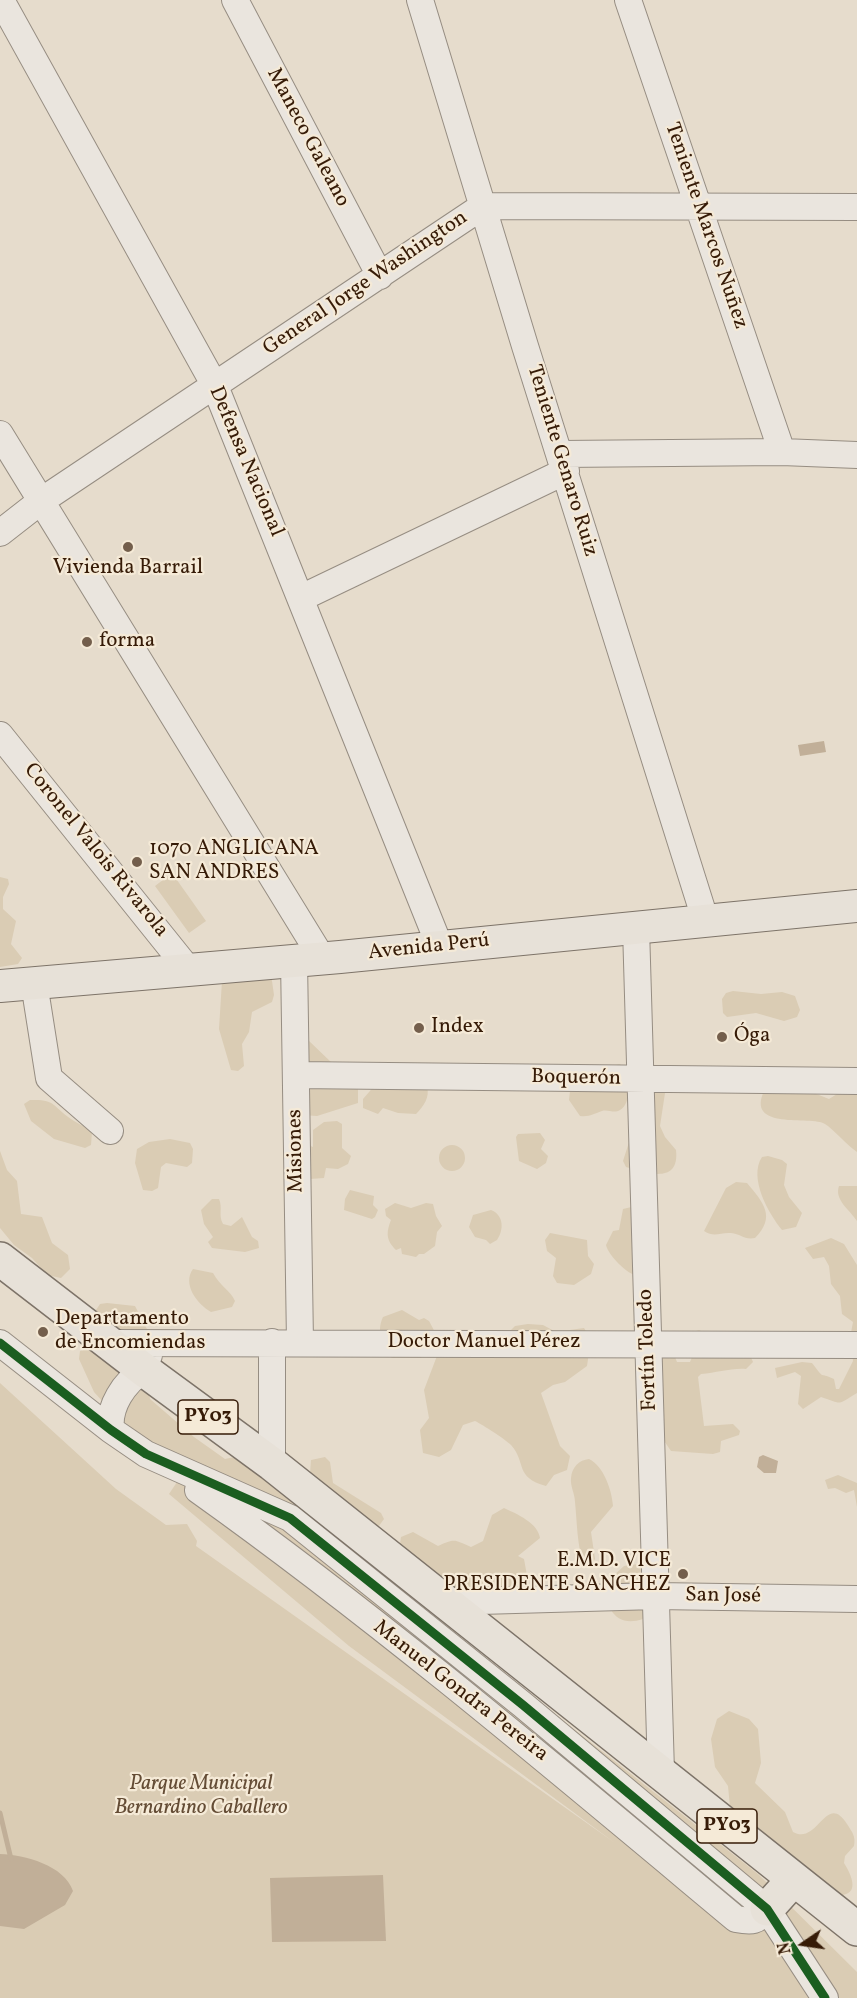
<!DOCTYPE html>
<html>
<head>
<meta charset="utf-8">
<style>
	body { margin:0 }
	#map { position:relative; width:857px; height:1998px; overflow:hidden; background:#e6dccc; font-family:Vollkorn,serif }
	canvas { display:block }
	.north { position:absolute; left:773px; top:1914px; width:60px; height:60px; -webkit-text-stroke:4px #f5ead7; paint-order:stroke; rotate:257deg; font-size:16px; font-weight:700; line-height:24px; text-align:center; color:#361b07 }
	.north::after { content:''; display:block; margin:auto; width:21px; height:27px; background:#361b07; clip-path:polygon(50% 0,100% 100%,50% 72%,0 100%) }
</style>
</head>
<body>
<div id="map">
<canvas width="857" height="1998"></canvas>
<div class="north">N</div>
</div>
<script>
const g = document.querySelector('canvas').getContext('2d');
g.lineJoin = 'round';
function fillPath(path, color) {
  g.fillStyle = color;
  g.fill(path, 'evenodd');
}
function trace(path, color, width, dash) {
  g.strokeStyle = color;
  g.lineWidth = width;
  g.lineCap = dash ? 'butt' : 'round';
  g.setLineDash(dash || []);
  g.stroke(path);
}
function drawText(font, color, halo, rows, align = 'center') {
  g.font = font + ' Vollkorn,serif';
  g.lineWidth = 4.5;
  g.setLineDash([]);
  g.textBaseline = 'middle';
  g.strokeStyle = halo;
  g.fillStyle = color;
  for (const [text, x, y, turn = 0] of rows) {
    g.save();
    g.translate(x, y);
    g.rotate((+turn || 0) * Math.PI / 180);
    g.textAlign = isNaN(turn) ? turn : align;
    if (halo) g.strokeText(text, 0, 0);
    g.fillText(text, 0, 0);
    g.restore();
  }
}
fillPath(new Path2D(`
	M172,873L206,921L189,933L155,886Z
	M0,877L8,879L9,884L3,897V909L16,921L11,944L22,958L18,964L0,967Z
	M271,974L274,995L272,1002L252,1012L249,1032L242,1044L244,1066L238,1071L231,1070L219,1029L222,981Z
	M733,991L761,994L782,992L795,996L800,1010L797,1017L784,1021L756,1013L727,1017L723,1013L722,999L726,993Z
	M307,1039L358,1088V1103L317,1116L302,1115Z
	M620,1064C629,1074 633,1103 620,1110C614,1114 608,1109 602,1111C593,1114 590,1117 580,1116L569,1100L570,1091L597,1068Z
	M667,1080L660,1126L665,1137L676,1150C680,1185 646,1173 626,1167L623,1161L631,1136L635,1104Z
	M376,1084L427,1087C430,1097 424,1106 416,1114L398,1113L383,1108L378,1114L363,1108V1099Z
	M857,1088V1152C847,1145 833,1129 825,1124C812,1115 743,1132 765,1089L809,1091L829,1099L842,1091Z
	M30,1100C56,1099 52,1106 71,1119C78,1124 85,1126 92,1132L91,1145L85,1148L54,1139L31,1121L24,1104Z
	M337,1121L342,1124V1148L351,1156L348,1164L338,1169L326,1168L324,1178L310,1179L306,1144L313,1147V1130L324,1122Z
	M540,1133L545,1140L541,1149L548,1156L546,1163L537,1169L519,1161L516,1137L518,1134Z
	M170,1139L190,1143L193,1149L192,1163L187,1167L166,1163L161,1167L158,1188L152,1191L143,1190L135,1163L137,1149L149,1142Z
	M439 1158a13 13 0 1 1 26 0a13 13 0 1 1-26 0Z
	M0,1151L7,1170L17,1181L21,1214L42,1217L52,1243L68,1255L70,1269L61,1278L47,1275L32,1258L14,1245L0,1228Z
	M768,1156L782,1160L787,1164L784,1185L789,1197L802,1213L796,1227L782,1230C769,1214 748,1178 762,1157Z
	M736,1182L747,1183C764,1203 776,1217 755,1238C744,1240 741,1234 731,1233C720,1232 715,1238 704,1231L726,1188Z
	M839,1186H857V1221C850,1210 834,1200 839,1186Z
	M350,1190L374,1196L373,1205L378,1210L375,1217L372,1219L344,1210L345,1199Z
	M212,1199H219C223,1208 218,1215 223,1224L231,1226L242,1217L252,1237L258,1241L259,1248L245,1252L212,1248L208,1242L213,1237L204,1224L201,1210Z
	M395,1203L411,1208L426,1203L433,1204L436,1216L442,1226L437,1232L435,1246L424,1254H419L416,1257L402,1254L401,1248L396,1250C386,1240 386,1233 391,1220L386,1216L385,1209Z
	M648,1203L638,1276C628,1275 608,1255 606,1245L613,1231L619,1230L623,1209Z
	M491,1210C504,1215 504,1230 497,1240L490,1244L486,1240L475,1237L469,1227L473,1215Z
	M550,1233L587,1240L588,1256L594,1264L591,1274L574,1285L557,1283L553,1276L556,1258L547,1251L545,1240Z
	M831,1238L844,1244L857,1265V1393C836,1406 843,1404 821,1397L803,1409L798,1404L801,1376L795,1372L777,1378L775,1368L802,1362L812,1363C826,1381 817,1371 834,1379L836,1389H839L853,1361L850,1338L853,1322L842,1314L840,1296L831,1284L829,1266L824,1257L813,1259L805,1248Z
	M193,1269L213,1273C220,1286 231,1291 235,1301L232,1307L211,1312C197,1304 182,1284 193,1269Z
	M107,1303L135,1306L148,1331L146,1351L96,1317V1310L100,1304Z
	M402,1310L419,1320L424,1318L429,1321L436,1334L421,1358H392C382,1346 376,1332 383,1317Z
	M528,1324L543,1325L556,1332L584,1328L591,1339L587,1366L565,1382L553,1385L541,1393L560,1446L570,1456L567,1470L554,1475L546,1486C514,1477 527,1463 511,1445C505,1439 483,1425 475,1421L463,1425L451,1450L439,1457L423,1453L420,1430L429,1418L424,1390L440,1348L494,1347L515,1326Z
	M699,1330L750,1355L753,1362L746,1369C730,1368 717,1373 701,1374L698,1377L704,1426L733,1424L740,1431L739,1435L721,1441L720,1452L713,1454L671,1451L658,1432L656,1359L673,1352L677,1362H690L694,1352L693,1332Z
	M94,1347L149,1393L150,1399L194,1437L225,1459L272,1449L310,1474L311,1460L325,1457L330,1462L333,1483L381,1513L384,1519L376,1530L357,1521L410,1600L758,1874L857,1972V1998H0V1383L116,1489L166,1525L187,1524L197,1541L196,1546L615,1843L349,1646L169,1494L187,1467L147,1455L104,1403L94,1392L79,1359L80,1351Z
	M589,1459C604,1466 612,1491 613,1506L591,1532L595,1559L591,1565L583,1563C577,1544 577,1522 575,1502C575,1494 570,1486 571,1478C572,1467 579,1460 589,1459Z
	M838,1475L857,1483V1507L854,1490L846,1493L835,1488L828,1489L825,1480Z
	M504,1508C517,1514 538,1523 540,1538L518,1556L524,1559L528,1581L524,1587L471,1592L458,1585L452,1589L399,1551L401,1537L413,1532L438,1546C456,1538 454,1540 471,1547L483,1541L492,1515Z
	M638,1564L644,1568L647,1613L643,1619C615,1628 607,1608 603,1585L624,1566Z
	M729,1711L749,1719L758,1729L761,1763L755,1783L785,1812L793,1832C818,1846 826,1791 847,1824C852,1832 856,1836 854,1846L845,1856L844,1863C857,1884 857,1898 831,1895L730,1807L728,1786L715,1767L711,1739L717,1719Z`), '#daccb4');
fillPath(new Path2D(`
	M824,741L826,752L800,756L798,745Z
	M763,1455L778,1461L776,1473H764L757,1467L759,1457Z
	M0,1854C25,1855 64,1865 73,1891L65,1905L24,1929L0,1926Z
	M383,1875L386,1941L272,1942L270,1878Z`), '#c1af98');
trace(new Path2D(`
	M0,1813L11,1859`), '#c1af98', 5);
const minor = new Path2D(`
	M1,0L215,386L440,947
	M235,0L380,276
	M420,0L525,346L706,922
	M628,0L782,452
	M0,434L322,958
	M561,454L782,452L857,455
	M0,533L41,501L483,206L857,207
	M301,598L566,471
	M0,735L188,969
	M636,928L661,1772
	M294,960L300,1342
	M34,983L49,1078L110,1131
	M296,1075L857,1081
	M272,1342V1464
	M0,1343L111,1430L146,1454L290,1518L523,1705L767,1909L825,1998
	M111,1343L857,1345
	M111,1430C108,1407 124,1382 144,1370L149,1355
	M198,1490C383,1622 561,1773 736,1919C752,1922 757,1922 767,1909
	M445,1602L656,1596L857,1599`);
const major = new Path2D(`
	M0,986L340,957L857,906`);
const highway = new Path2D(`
	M0,1259L144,1370L272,1464L857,1929
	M767,1909L793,1880`);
trace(minor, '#968d82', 28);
trace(major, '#7d7368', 34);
trace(highway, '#7d7368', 36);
trace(minor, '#eae5de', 26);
trace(major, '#e7e1d8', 32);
trace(highway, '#e7e1d8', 33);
trace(new Path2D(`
	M0,1343L111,1430L146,1454L290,1518L523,1705L767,1909L825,1998`), '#1b5e20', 9);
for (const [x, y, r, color] of [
	[128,547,6,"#745f4c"],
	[87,642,6,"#745f4c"],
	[137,862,6,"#745f4c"],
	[419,1028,6,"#745f4c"],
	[722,1037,6,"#745f4c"],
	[43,1332,6,"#745f4c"],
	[683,1574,6,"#745f4c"]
]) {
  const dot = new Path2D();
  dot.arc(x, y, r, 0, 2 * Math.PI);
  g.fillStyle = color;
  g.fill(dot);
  trace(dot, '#f5ead7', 2);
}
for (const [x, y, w] of [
	[208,1417,60],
	[727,1826,60]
]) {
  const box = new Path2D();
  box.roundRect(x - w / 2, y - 17, w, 34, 4.5);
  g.fillStyle = '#f5ead7';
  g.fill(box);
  trace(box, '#361b07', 1.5);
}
drawText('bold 20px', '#361b07', null, [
	["PY03",208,1417],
	["PY03",727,1826]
]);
drawText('21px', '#361b07', '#f5ead7', [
	["Maneco Galeano",307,138,62],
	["Teniente Marcos Nuñez",705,226,71],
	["General Jorge Washington",366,284,-34],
	["Teniente Genaro Ruiz",561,461,73],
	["Defensa Nacional",245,462,67],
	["Coronel Valois Rivarola",95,851,51],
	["Avenida Perú",429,948,-6],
	["Boquerón",576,1079,1],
	["Misiones",297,1151,-91],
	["Doctor Manuel Pérez",484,1343],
	["Fortín Toledo",649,1350,-92],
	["San José",723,1597,1],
	["Manuel Gondra Pereira",460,1692,38]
]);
drawText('21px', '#361b07', '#f5ead7', [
	["Vivienda Barrail",128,569,"center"],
	["forma",99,642],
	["1070 ANGLICANA",149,850],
	["SAN ANDRES",149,874],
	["Index",431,1028],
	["Óga",734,1037],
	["Departamento",55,1320],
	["de Encomiendas",55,1344],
	["E.M.D. VICE",671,1562,"right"],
	["PRESIDENTE SANCHEZ",671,1586,"right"]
], 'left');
drawText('italic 21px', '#644c35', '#f5ead7', [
	["Parque Municipal",201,1785],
	["Bernardino Caballero",201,1809]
]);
</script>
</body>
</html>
